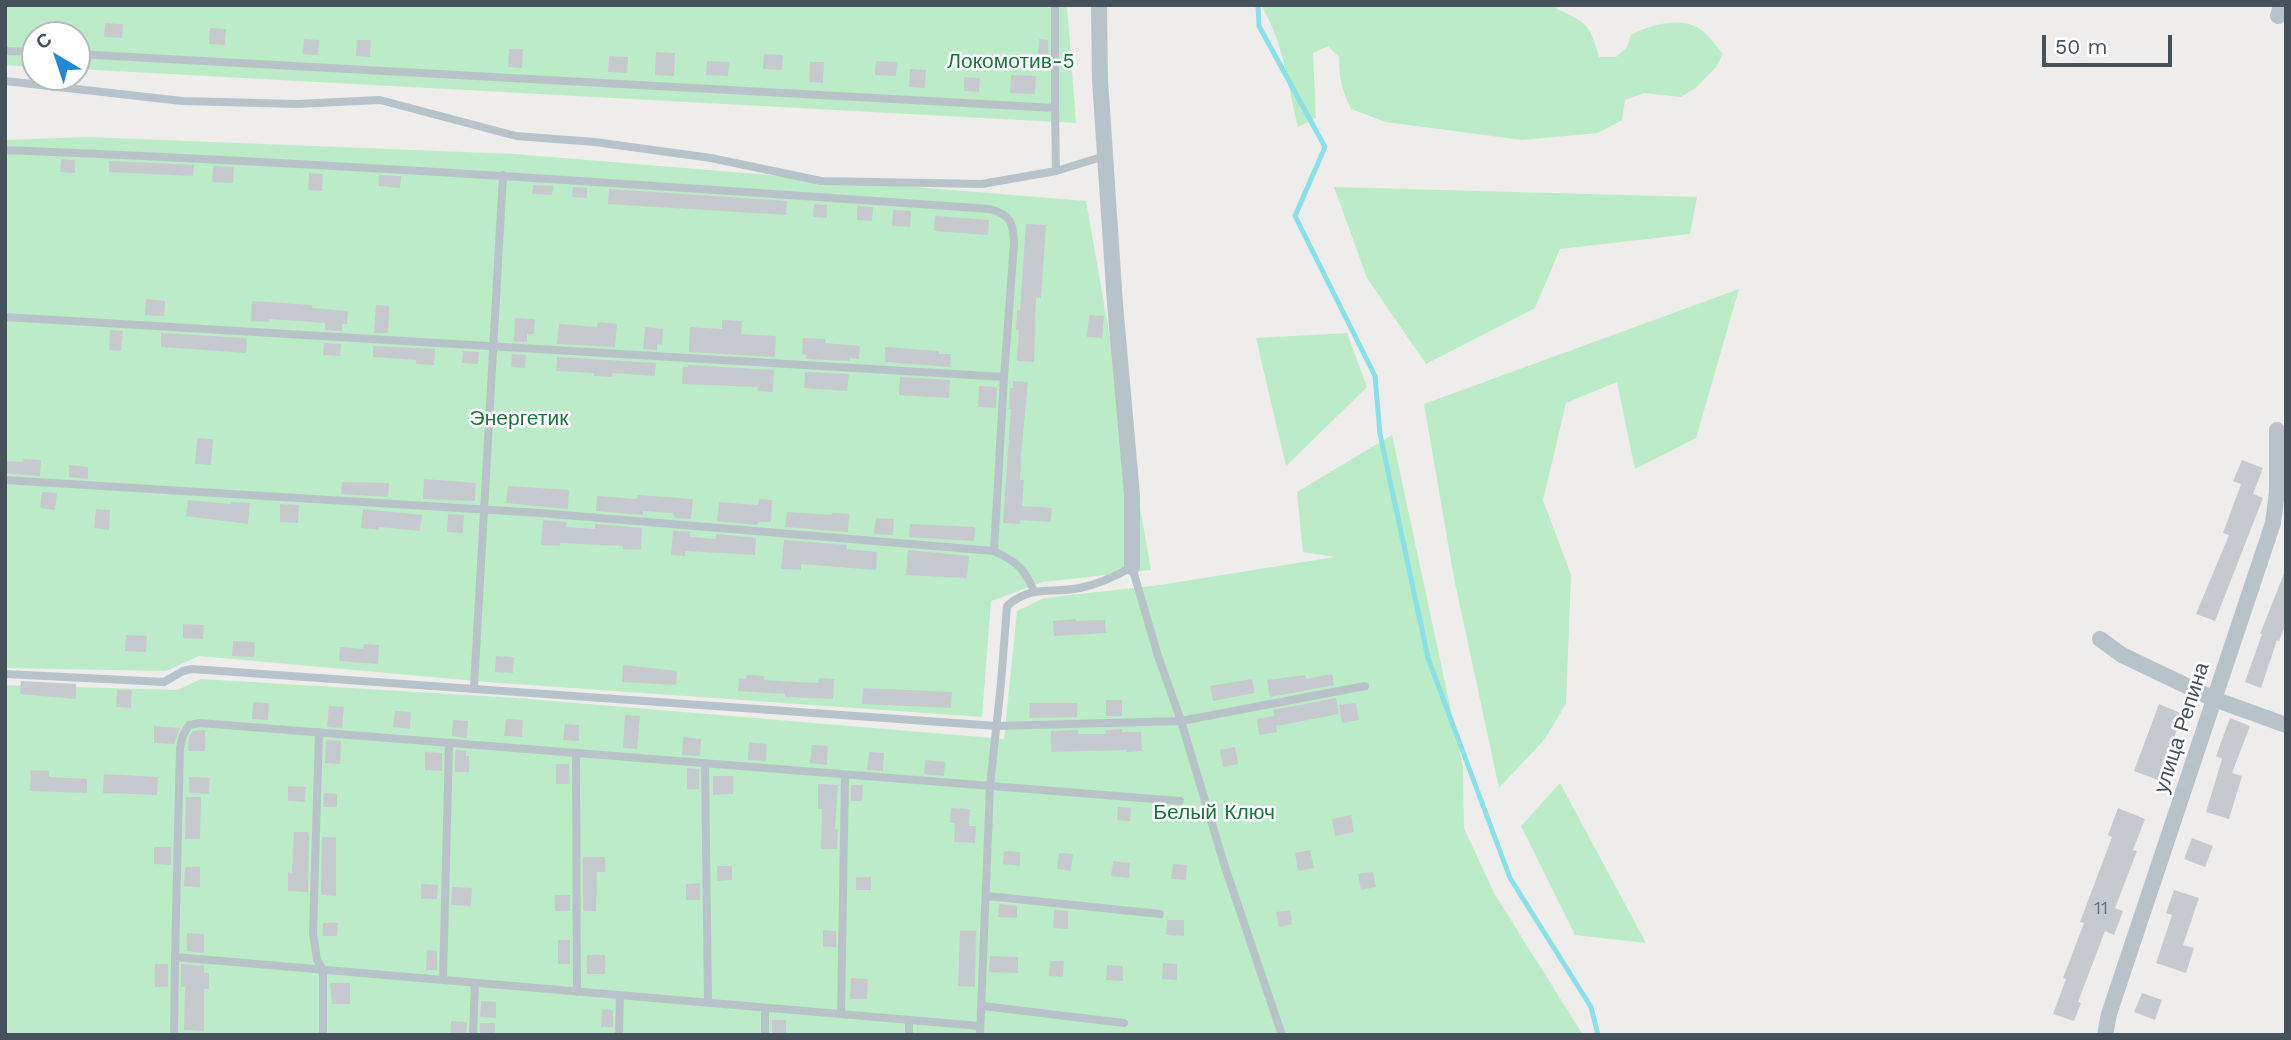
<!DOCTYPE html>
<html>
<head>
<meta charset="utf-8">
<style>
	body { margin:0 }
	#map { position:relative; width:2291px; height:1040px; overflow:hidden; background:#efecec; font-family:"Work Sans",sans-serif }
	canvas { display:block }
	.frame { position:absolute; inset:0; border:7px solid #455259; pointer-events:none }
	.north { position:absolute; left:21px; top:21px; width:70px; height:70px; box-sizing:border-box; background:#fff; border:2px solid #b5babd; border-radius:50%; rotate:321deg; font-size:19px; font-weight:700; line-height:28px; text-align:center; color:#455259 }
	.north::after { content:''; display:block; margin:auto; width:24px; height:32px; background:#2089d5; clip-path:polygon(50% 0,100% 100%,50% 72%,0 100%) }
	.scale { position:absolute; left:2042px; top:35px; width:130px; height:32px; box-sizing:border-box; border:4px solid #455259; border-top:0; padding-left:9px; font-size:21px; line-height:24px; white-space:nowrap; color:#455259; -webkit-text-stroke:5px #fff; paint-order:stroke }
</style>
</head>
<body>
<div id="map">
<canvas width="2291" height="1040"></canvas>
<div class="frame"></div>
<div class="north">С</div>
<div class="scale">50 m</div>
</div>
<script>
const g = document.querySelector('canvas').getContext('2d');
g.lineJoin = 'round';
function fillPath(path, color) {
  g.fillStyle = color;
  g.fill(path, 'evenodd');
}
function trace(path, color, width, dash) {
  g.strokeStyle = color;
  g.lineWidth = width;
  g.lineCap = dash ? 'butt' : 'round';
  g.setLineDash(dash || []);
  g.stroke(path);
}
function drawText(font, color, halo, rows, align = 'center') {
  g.font = font + ' "Work Sans",sans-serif';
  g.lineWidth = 5;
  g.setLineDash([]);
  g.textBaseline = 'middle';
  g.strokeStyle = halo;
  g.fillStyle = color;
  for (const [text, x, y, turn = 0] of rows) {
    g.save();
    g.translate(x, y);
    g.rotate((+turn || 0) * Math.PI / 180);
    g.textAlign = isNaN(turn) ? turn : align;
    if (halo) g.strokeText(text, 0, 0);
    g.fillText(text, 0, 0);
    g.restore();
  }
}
fillPath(new Path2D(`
	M5,5H1067L1076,123L77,69V35H35V67L5,65Z
	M1261,5H1552C1562,13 1579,17 1586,26C1593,34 1596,47 1599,57H1616L1627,47L1631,35C1650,25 1680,16 1700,29C1709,35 1716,46 1723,54L1716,67L1697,87L1681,97L1644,93L1625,100L1622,120L1598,133L1522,140L1386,122L1351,109C1342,91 1339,77 1339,57L1328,46L1313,53L1316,118L1298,127C1287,82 1285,46 1261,5Z
	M88,137L514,154L1086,201L1151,570L1043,582L991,601L982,717L487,682L199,656L166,671L5,668V140Z
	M1334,187L1697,197L1690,234L1560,249L1535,308L1426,364L1367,278Z
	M1739,289L1696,438L1635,469L1617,382L1566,403L1543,500L1571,575L1566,704L1544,740L1499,788L1454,578L1424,404Z
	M1347,333L1367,387L1286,466L1256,338Z
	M1392,435L1463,767L1464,828L1494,893L1583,1035H5V685L178,690L201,679L517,698L1004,739L1017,611L1044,598L1160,585L1335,557L1303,552L1297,492Z
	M1560,783L1646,943L1575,935L1521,826Z`), '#bbecc7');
trace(new Path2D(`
	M1258,5L1259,26L1325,147L1295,216L1375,376L1380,434L1428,658L1510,878L1591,1007L1598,1035`), '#89e1e7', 5);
fillPath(new Path2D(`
	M105,23L123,24L122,38L104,37Z
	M210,28L226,29L225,45L209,44Z
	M304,39L319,40L318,55L303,54Z
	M1039,39L1048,40V57H1038Z
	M357,40H371L370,57L356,56Z
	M509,49H523L522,68L508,67Z
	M656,52L675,53L674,76L655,75Z
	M764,54L783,55L782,70L763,69Z
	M609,56L628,57L627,73L608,72Z
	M707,61L729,62L728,76L706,75Z
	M876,61L897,62L896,76L875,75Z
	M810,62H824L823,83L809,82Z
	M910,69L926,70L925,88L909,87Z
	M1011,75L1036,76L1035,94L1010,93Z
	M964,77L980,78L979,92L964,91Z
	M61,159L75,160V173L60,172Z
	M109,161L194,165L193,176L109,172Z
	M213,166L234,167L233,183L212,182Z
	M309,173L323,174L322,191L308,190Z
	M379,175L401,176L400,188L379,186Z
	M533,185L553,186L552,195L532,194Z
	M573,187L587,188V198L572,197Z
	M609,189L787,201L786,215L608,204Z
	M814,204L827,205V218L813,217Z
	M857,206L873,207L872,221L857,220Z
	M893,210L911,211L910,227L892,226Z
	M935,216L989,220L988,235L934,231Z
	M1026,224L1046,225L1041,298H1036L1034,362L1017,361L1019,330H1016L1017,310H1020Z
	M146,299L165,301L164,316L145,315Z
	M252,301L312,305V308L348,311L347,324H342V331L325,330V323L269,319V322L251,321Z
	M376,305L389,306L388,333H374Z
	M1089,315L1104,316L1102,338L1087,337Z
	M515,318L535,319L534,334H527V342L514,341Z
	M722,320L742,321L741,334L776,336L775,357L689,352L690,327L722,329Z
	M598,322L617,324L615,347L557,344L559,324L597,327Z
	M645,327L663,329L662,345L657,344V350L643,349Z
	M110,330L123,331L121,351L109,350Z
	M161,333L247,338L246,353L161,347Z
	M803,338L825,339V343L860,346L859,359L850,358L849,361L806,359V355L802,354Z
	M324,343L341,344L340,356L323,355Z
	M373,346L435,349L434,365L416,364V360L373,357Z
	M885,347L939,351V354H951L950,367L885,362Z
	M463,351L479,352L478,364L462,363Z
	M512,354L526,355L525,368L511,367Z
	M557,357L656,363L655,376L612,373V377L594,376V373L556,371Z
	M688,365L774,370L773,392L757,391L758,387L682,384L683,367H688Z
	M805,372L849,374L847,391L804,388Z
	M900,377L950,380L949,398L899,395Z
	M1013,381L1028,382L1021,456L1020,480H1024L1022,506L1052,508L1051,522L1020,520V524L1003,523L1011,409H1009L1010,388H1013Z
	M979,386L997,387L996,408L978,407Z
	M197,438L213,439L211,465L195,464Z
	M24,459L41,460L40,476L5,473V461L23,462Z
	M2242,460L2263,468L2253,494L2263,498L2215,621L2196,614L2229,535L2223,533L2241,484L2233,481Z
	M69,465L88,467V479L69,477Z
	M424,479L476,483L475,501L423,499Z
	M342,482L389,483L388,497L341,494Z
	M508,486L569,490L568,509L506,503Z
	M42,492L57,493L55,510L40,508Z
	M638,495L693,499L691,519L675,518L673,513L643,511V515L596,511L597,496L637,499Z
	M759,499L772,500L771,522H758L757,525L717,521L719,502L758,505Z
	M188,500L231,504V502L250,503L248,524L186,516Z
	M280,504L299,505L298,523L280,522Z
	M96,509L110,510L109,530L94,528Z
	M363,509L422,515L420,531L379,527L378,530L361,528Z
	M787,512L832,515V513L849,514L848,532L785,527Z
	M448,514L464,515L463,533L447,532Z
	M876,518L894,519L893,535L874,534Z
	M543,520L567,522L566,527L595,529V524L642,528L641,550L623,549V546L560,543V546L541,545Z
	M910,524L975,527L974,541L909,537Z
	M673,531L690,532V537L716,539V534L756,538L755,555L685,551V556L671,555Z
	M784,540L847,545V549L877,552L876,570L801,564V570L781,569Z
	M908,550L969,556L967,578L906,575Z
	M2285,571L2286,624L2279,641L2277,640L2261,688L2245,682L2262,634H2260Z
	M1076,619V621L1105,620L1106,633L1054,636L1053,621Z
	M183,624L204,625L203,639L183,638Z
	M126,635L147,636L146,652L125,651Z
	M233,641L255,642L254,657L232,656Z
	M364,644L379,645L378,664L339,661L340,647L363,649Z
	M496,656L514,657L513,673L495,672Z
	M623,665L677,671L676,685L622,682Z
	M1332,674L1334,685L1270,697L1267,680L1305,675L1306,679Z
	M747,675L764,676V680L818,683L819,678L834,679L833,699L785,697V694L738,691L739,678L746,679Z
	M1252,679L1255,693L1213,701L1210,686Z
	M21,681L76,684V699L20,694Z
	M863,688L952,692L951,708L862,704Z
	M117,690H132L131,708L116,707Z
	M1336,698L1339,714L1276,726L1277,732L1259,735L1257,719L1274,716L1273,710Z
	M1106,700H1122V716H1106Z
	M253,702L269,703L268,720L252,719Z
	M1030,703H1077V717L1029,718Z
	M1356,703L1359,720L1342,723L1339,705Z
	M2159,704L2183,714L2158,780L2134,771Z
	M329,706L344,707L342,728L327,727Z
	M395,711L411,712L410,729L393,727Z
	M625,715L640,716L637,749L623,748Z
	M2230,718L2250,726L2232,773L2242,776L2229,819L2206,812L2222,759L2216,756Z
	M506,719L523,720L522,737L504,736Z
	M453,720L468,721L467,738L452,736Z
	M565,724L579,725V741L563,740Z
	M154,726L180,728L174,744L154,743Z
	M1122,729V732H1141L1142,751L1126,752V750L1051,752V731L1078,730V734H1106V730Z
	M205,730V751H188L189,737L193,731Z
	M683,737L701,739L700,756L682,755Z
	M326,740L341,741L340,764L325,763Z
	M749,742L767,744L766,761L748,760Z
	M812,745L828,746L827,765L810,763Z
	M1235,747L1238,764L1223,767L1220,750Z
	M455,750L466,751V756H469V772H455Z
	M425,752L442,753V771L425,770Z
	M869,752L884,753L883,771L867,770Z
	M925,760L945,762L944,776L924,774Z
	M556,764H569L570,784H556Z
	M687,768L699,769V789H687Z
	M31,770L49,771V777L87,779V793L30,791Z
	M104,774L158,777L157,795L103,793Z
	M713,776H733V794L713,795Z
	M189,777L210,778L209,794L189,793Z
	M818,784L838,785L835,829H838L837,849H821L822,809H818Z
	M851,785H863L862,801H851Z
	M288,786L306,787L305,802L288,801Z
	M324,793L337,794V807H323Z
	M186,797H201L200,839H185Z
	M1118,807L1131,808L1130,821L1117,820Z
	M951,808L970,809L969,826H976L975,843L954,842L955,823H950Z
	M2118,808L2145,819L2133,850L2137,851L2115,908L2123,911L2114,935L2105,931L2078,1002L2081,1003L2074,1021L2053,1014L2066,979L2063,978L2084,923L2080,922L2112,837L2108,835Z
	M1351,815L1354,832L1335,836L1332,819Z
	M294,832H308L309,836L308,892L288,891V872L292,873Z
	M322,837H336V896L322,895L321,892Z
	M2192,838L2213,846L2205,867L2184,859Z
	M154,847H171V865L154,864Z
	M1310,850L1314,868L1298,871L1295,853Z
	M1004,851L1020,852V866L1003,864Z
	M1059,853L1073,854L1071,871L1057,869Z
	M583,857H605V872H597L596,911H583Z
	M1113,861L1130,863L1129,878L1111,876Z
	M1173,864L1187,865L1186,880L1171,879Z
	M717,866H732V880L717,881Z
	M185,867H200V887L184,886Z
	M1373,872L1376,887L1361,890L1358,874Z
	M856,877H871V890H856Z
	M700,883V900H686V884Z
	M421,884L438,885L437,899H421Z
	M452,887L472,888L471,906L451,905Z
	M2174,890L2199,898L2183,945L2194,948L2186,973L2156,963L2172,915L2166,913Z
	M555,895H570V911H555Z
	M999,904L1017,906V918L998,917Z
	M1054,910L1068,911V929L1053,928Z
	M1290,910L1292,924L1279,927L1276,912Z
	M1167,920H1184V936L1166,935Z
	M323,923H338L337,936H323Z
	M823,930L836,931V947H823Z
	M960,931H976L975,987L958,986Z
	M187,933L204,934V953L187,951Z
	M558,940H570V964H558Z
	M427,950L437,951V970H426Z
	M587,955H605V974H587Z
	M990,956L1018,957V973L989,972Z
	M1050,961H1064L1063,977L1049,976Z
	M1163,963L1177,964V980L1162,979Z
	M155,964H168V987H155Z
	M181,964L204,966V973H209V989H204V1031L184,1030L185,987H181Z
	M1107,965L1123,966V981L1106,980Z
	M851,978L868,979L867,999H850Z
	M330,983H350V1004H332Z
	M2142,993L2162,1000L2155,1020L2134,1012Z
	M481,1001L496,1002V1018L480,1017Z
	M602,1009L613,1010V1027H601Z
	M772,1020H786V1035H772Z
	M451,1021L467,1022L466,1035H451Z
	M480,1023H495V1035H480Z`), '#c6cacf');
trace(new Path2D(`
	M1055,5V108
	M5,51L35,52
	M77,54L1055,108L1056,171
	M5,81L182,101L297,104L380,100L516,136L595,142L711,158L821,181L982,184L1056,171L1105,156
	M5,150C334,163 662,186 990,209C1011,215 1013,222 1014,243L1004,377L5,317
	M5,480L540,513L994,551C1017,562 1024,568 1034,591
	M994,551L1004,377
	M5,674L164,682L183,671L192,669L997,726L1181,721L1365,686
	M474,687L503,175
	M319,732L313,933L317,960L323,970V1035
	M576,753L577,992
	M705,763L708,1002
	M987,896L1160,914
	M443,980L449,743
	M983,1006L1124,1023
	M841,1014L845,775
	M909,1020V1035
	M980,1026L175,957L180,748L183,735L189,725L200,723L1180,801
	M174,1035L175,957
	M473,1035L475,983
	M619,1035L620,995
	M765,1035V1008
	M980,1035L990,786L1001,683L1007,606C1032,584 1051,594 1080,588C1099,584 1116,576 1132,567L1158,656L1181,721L1225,867L1282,1035`), '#b8c3c9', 8);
trace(new Path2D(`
	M1099,5L1100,80L1115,304L1132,495V567
	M2278,16L2281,5
	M2100,639L2122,655L2214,699L2286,725
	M2105,1035L2109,1014L2273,523L2277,492V430`), '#b8c3c9', 16);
drawText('18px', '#657076', null, [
	["11",2101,909]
]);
drawText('21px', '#1a763b', '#fff', [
	["Локомотив-5",1011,62],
	["Энергетик",519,419],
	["Белый Ключ",1214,813]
]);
drawText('21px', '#455259', '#fff', [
	["улица Репина",2182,728,-72]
]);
</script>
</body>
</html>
